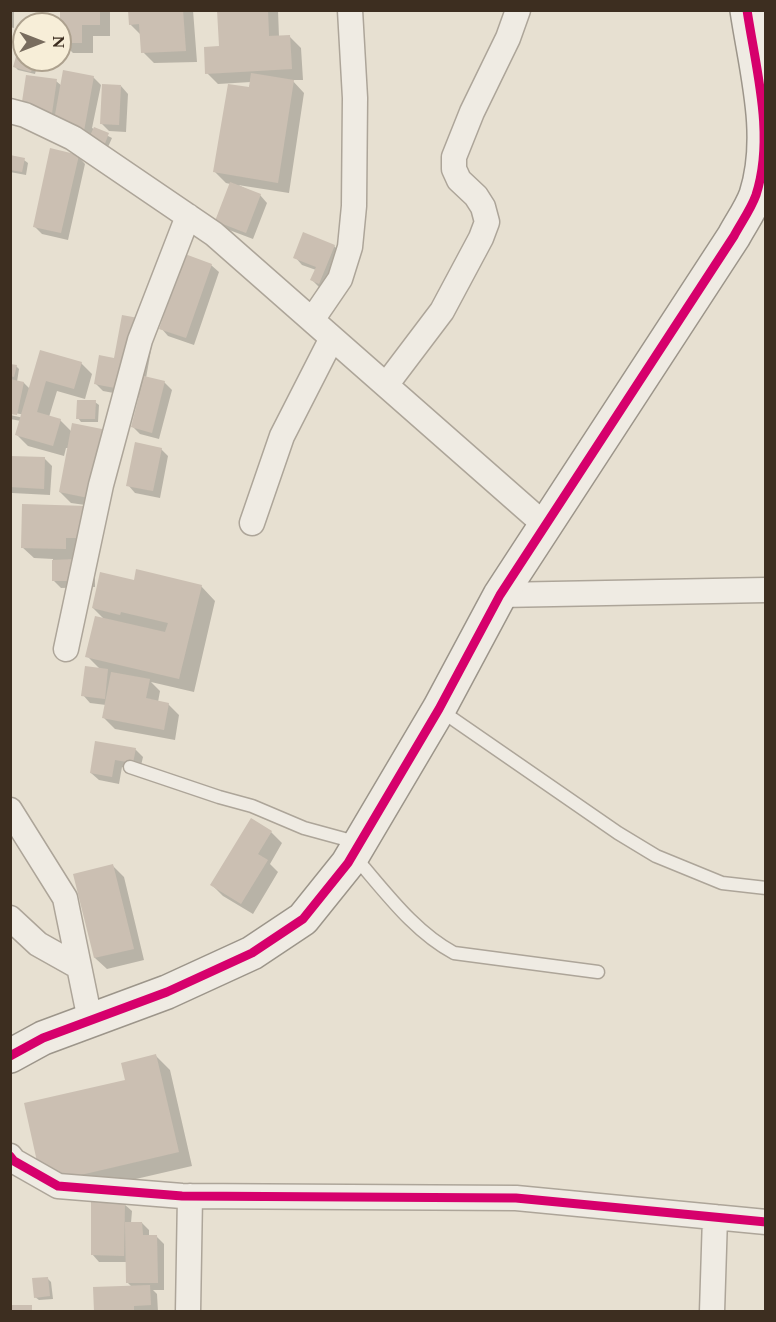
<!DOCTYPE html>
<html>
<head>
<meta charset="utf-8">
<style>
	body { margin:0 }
	#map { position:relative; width:776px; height:1322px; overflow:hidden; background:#e7e0d1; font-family:Spectral,serif }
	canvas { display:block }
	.frame { position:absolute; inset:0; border:12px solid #3d2e20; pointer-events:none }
	.north { position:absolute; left:12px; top:12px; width:60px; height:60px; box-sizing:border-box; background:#f7eed8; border:2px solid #ada18e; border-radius:50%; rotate:90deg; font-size:16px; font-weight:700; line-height:24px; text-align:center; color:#3d2e20 }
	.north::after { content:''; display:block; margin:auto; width:21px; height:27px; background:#786c5e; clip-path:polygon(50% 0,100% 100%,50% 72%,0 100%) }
</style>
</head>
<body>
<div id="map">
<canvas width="776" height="1322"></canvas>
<div class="frame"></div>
<div class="north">N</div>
</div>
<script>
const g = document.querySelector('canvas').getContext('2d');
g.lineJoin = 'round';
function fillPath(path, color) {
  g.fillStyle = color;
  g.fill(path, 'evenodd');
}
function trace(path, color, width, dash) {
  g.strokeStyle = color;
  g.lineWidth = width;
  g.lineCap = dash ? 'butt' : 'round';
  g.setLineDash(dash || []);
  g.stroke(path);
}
fillPath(new Path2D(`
	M10,10H14V28L10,27Z
	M62,10H110V36H93V53H73L62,42Z
	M129,10H193L197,62L154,63L143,52L141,35L130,24Z
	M219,10H278L279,37H290L301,48L303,80H292L304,93L289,193L238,185L260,195L267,203L253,239L224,228L216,220L230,184L226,183L215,172L251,82L218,84L207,73L221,48Z
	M24,56V60H36L38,62L35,74L18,70L14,66Z
	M93,77L101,85L92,128L112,138L104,156L29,122L56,81L62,86Z
	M121,86L128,94L126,132L109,131L101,123Z
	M78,156L85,164L68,240L42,234L34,226Z
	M10,157L24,160L28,163L26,175L10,172Z
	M334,246L341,253L327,290L319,287L312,280L316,270L302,265L295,257Z
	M211,265L219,272L194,345L168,336L161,328Z
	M155,328L146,378L164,382L172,390L159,439L140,434L133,427L140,398L103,391L95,383L116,360Z
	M41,351L81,363L92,374L85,399L57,391L49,417L60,420L72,432L122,443L109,510L86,506L95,556V587L61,588L53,580V559L34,558L22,547L85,505L71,503L60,492L69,448H66L64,456L28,446L17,435L21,421L10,419V415L24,418L25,415L10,412V365L16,366L19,369L17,382L24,383L30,389Z
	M95,402L99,405L98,422H81L78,418Z
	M161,449L168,456L160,498L135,493L128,485Z
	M10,457L44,458L52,466L50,495L12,493Z
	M135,582L201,586L215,601L194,692L151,682L160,691L158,702L168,704L179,715L175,740L115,729L104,718L106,705L90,703L83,695L100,669L87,656L105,620L93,608Z
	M96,743L135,749L143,757L140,770L122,767L119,784L99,780L91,773Z
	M271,832L282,843L270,864L278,872L253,914L223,896L212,885Z
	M113,866L124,877L144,960L107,969L95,958L75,875Z
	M156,1056L170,1070L192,1166L58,1197L127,1081Z
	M124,1204L132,1211L131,1223H142L149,1230V1236H156L164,1244V1290H153L157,1294L158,1312H95L132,1287L127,1282V1262H99L92,1254Z
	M47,1278L51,1282L53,1299L39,1300L35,1297Z`), '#0003');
fillPath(new Path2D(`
	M60,10H100V25H82V43H60Z
	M128,10H183L186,51L141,53L139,24L129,25Z
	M217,10H268L269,36L290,35L292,69L205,74L204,47L219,46Z
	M17,53L24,55V60H35L31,72L13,67Z
	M63,70L94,76L84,131L53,126Z
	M251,73L294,80L278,183L213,172L228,84L249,87Z
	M26,75L57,79L51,120L20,115Z
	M102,84L121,85L119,125L100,124Z
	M94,127L109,133L101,154L85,147Z
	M50,148L79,155L61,233L33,227Z
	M10,155L25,158L22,172L10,170Z
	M230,182L261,194L246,233L215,221Z
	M303,232L335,245L319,284L310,280L316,267L293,258Z
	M185,254L212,264L186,338L159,329Z
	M122,315L149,320L136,392L94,384L99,355L114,358Z
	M40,350L82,362L74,389L46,381L37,412L61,419L53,446L15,435Z
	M10,364L17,365L14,377L10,376Z
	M144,376L165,381L152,433L131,427Z
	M10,379L24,382L17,415L10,414Z
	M77,400H96L95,419H76Z
	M72,423L112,431L98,500L59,492Z
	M135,442L162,448L153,491L126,486Z
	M10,456L45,457L44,489L10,487Z
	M22,504L88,506L87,538H66V549L21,548Z
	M75,547H88V581H52V560L76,559Z
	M136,569L202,585L179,679L85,657L95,616L165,632L168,623L121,612L120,615L92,608L100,572L134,580Z
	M85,666L108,669L105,699L81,696Z
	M111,672L150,679L146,698L169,703L164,730L102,718Z
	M95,741L136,748L133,763L115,760L112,777L90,773Z
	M251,818L272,831L258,854L268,860L241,904L210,885Z
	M113,864L134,949L94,958L73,874Z
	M156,1054L179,1152L42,1184L24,1103L125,1080L121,1063Z
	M91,1202L125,1203L124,1256L91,1255Z
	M125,1222H142L143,1235H157L158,1283H126Z
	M48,1277L50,1296L34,1298L32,1278Z
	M150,1285L151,1305L134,1306V1312H94L93,1287Z
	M10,1305H32V1312H10Z`), '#cbbfb2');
const lane = new Path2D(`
	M440,710L618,833L656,856L722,883L766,888
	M130,767L219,797L252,806L304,828L359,843
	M354,856C384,890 413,931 454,953L598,972`);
const street = new Path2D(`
	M10,111L25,115L73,138L214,234L546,526
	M312,320L340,279L350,247L354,206L355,98L350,10
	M386,385L442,311L481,238L487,222L483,207L476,196L459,180L454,169V157L472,112L508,38L518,10
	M252,523L282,436L332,338
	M500,595L766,590
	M66,649L101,485L140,340L188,216
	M10,810L65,898L90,1020
	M10,918L38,944L79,967
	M10,1156L14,1161L58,1186L182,1196L516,1198L766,1222
	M188,1312L190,1196
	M712,1312L715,1217`);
const secondary = new Path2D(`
	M10,1056L43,1038L167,992L252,953L303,919L348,863L439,709L500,595L734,236C741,223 751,209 756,195C775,136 756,70 747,10`);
trace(lane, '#ada599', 15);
trace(street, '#ada599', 27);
trace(secondary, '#9c958a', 36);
trace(lane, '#efebe3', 12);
trace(street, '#efebe3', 24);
trace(secondary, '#efebe3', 33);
trace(new Path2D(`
	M10,1056L43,1038L167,992L252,953L303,919L348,863L439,709L500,595L734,236C741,223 751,209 756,195C775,136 756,70 747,10
	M10,1156L14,1161L58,1186L182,1196L516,1198L766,1222`), '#d6006c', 9);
</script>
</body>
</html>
